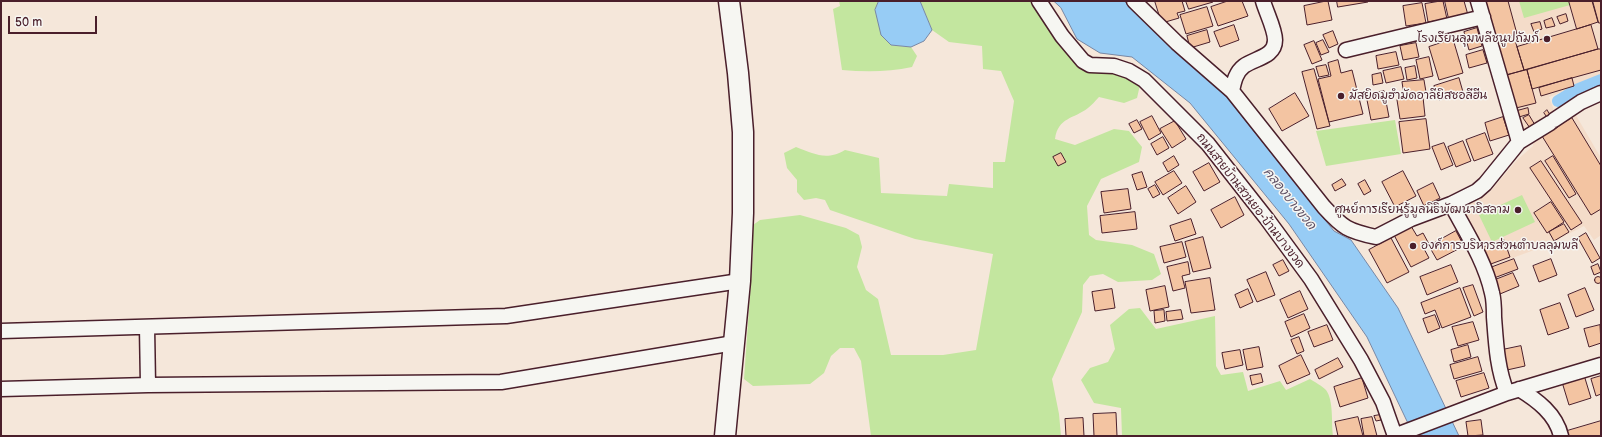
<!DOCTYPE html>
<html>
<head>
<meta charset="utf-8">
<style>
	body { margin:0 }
	#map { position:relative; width:1602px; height:437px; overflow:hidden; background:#f5e7da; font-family:"Balsamiq Sans",sans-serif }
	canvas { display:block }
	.frame { position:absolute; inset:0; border:2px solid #4a1f2b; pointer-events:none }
	.scale { position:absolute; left:8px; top:16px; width:89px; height:18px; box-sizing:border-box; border:2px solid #4a1f2b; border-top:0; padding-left:5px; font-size:12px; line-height:14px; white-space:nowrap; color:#4a1f2b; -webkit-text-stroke:3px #f6f6f2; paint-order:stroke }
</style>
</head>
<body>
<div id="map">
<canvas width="1602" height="437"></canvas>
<div class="frame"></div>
<div class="scale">50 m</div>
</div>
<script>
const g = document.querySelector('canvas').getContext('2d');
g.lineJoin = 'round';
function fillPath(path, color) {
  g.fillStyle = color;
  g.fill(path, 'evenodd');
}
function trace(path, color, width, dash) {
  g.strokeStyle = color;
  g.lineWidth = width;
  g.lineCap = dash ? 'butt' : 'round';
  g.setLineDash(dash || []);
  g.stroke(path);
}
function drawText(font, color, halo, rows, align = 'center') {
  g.font = font + ' "Balsamiq Sans","Playpen Sans Thai",sans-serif';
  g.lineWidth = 3;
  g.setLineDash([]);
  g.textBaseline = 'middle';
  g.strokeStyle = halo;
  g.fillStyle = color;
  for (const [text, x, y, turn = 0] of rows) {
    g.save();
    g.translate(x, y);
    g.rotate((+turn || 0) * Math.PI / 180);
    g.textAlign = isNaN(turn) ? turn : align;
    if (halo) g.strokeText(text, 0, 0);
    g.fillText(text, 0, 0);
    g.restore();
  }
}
fillPath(new Path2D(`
	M1483,1H1601V76L1549,97L1555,113L1526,134L1516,121Z
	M1574,112L1601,158V235L1594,240L1584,226L1545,246L1488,267L1461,213V206L1481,198L1490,192L1517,160L1533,146V143Z`), '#f4dcc9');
fillPath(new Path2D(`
	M839,1H879L875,10L891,45L911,47L917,56L912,67C889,72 866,72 842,70L833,9L840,6Z
	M920,1H1030L1071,57L1126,75L1140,85L1137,98L1124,103L1099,97C1095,101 1092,105 1088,108C1074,119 1058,117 1055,139L1075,145L1114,129L1129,131L1142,147L1139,162L1101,179L1087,206L1089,235L1096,240L1132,245L1154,254L1161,274L1152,280L1118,282L1103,274L1090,276L1083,285L1082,312L1052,379L1059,414L1061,436H871L861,361L854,348H840L831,356L824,373L810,384L753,386L744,379L753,253V225L760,220L800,215L846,228L859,235L862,247L857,267L866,290L878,299L891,355H943L976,350L993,254L915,239L830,210L825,200L816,198L804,200L797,192V180L787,168L784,153L796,147C815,154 826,161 845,150L879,158L881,193L947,196L949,184L993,188V162H1005L1014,101L1001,71L983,69L982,46L949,42L932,30Z
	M1519,1H1569L1570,5L1524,18Z
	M1395,120L1401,154L1326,166L1316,131Z
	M1522,195L1535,222L1492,242L1479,215Z
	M1140,308L1156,329L1215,316L1216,366L1221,375L1243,372L1248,391L1280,381L1286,390L1310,379C1315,382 1322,386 1326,390C1334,401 1331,423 1333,436H1122L1121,408L1094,403L1081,380L1090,368L1108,362L1115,349L1110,325L1129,309Z`), '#c3e69f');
const water = new Path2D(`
	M879,1H920L932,30L924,41L911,47L891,45L881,35L875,10Z
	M1054,1H1124L1220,89L1334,231L1351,240L1398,308L1459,436H1414L1367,337L1289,224L1190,103L1132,57L1100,53L1077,39L1061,8Z`);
fillPath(water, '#97ccf5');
trace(water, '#7887a4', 1);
trace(new Path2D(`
	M1558,101L1576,90L1601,80`), '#97ccf5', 12);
const building = new Path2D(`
	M1155,1H1182L1185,11L1177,13L1179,18L1162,23Z
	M1186,1H1212L1213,2L1189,9Z
	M1228,1H1242L1248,16L1218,26L1211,7Z
	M1328,1L1332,20L1307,25L1304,6Z
	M1337,1H1368V2L1338,7Z
	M1443,1L1447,19L1428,22L1425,4Z
	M1445,1H1464L1468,15L1449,19Z
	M1486,1H1508L1517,34L1497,40Z
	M1569,1H1592L1598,22L1577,29Z
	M1593,1H1601V23H1599Z
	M1422,3L1426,23L1406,26L1403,6Z
	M1207,7L1213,26L1186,34L1180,15Z
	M1566,14L1568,21L1560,24L1557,17Z
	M1552,18L1555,26L1546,28L1544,21Z
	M1540,22L1542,29L1534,32L1531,24Z
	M1234,25L1239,40L1220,47L1214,32Z
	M1591,25L1598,49L1524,70L1517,47Z
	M1477,28L1482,46L1469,50L1464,32Z
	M1207,30L1210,42L1190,48L1187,36Z
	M1333,31L1338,44L1329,48L1323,35Z
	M1514,37L1524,70L1507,75L1497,42Z
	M1453,39L1463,73L1439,80L1429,47Z
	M1323,40L1329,52L1321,55L1316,43Z
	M1314,41L1322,60L1312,64L1304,45Z
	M1416,43L1419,57L1403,60L1400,46Z
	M1598,49H1601V70L1532,89L1527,70Z
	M1483,50L1487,63L1469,68L1466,55Z
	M1396,52L1399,65L1378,69L1376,56Z
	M1429,57L1433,76L1420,79L1416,60Z
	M1338,60L1341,73L1352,70L1363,114L1329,122L1318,79L1331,76L1328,63Z
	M1326,65L1329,75L1319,77L1316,67Z
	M1415,66L1417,78L1407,80L1405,68Z
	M1401,67L1404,79L1386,83L1383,71Z
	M1314,69L1330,126L1317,129L1302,72Z
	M1527,70L1536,103L1516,108L1507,75Z
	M1381,73L1383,83L1373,85L1372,75Z
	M1459,78L1463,92L1439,100L1434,86Z
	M1572,78L1574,86L1541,96L1539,88Z
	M1424,80L1426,92L1404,95L1402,82Z
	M1384,91L1389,117L1371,120L1366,95Z
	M1295,93L1309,116L1282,131L1269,109Z
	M1423,97L1425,116L1400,119L1397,100Z
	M1528,108L1529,114L1519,117L1517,111Z
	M1547,110L1558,127L1555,129L1544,113Z
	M1529,115L1535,125L1530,128L1523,118Z
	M1152,116L1161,133L1149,140L1140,122Z
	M1503,117L1509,135L1490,141L1485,123Z
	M1572,118L1601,166V209L1591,215L1542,136Z
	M1426,119L1430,149L1403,153L1399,122Z
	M1137,120L1142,129L1134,133L1129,124Z
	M1175,121L1186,139L1172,148L1160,129Z
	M1485,133L1493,154L1474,161L1466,140Z
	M1163,137L1169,148L1157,155L1151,144Z
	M1463,141L1471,161L1456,167L1448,147Z
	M1444,143L1453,165L1441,170L1432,147Z
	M1061,153L1066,162L1058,166L1053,157Z
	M1174,156L1179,165L1168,172L1163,163Z
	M1553,156L1576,194L1569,198L1545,161Z
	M1541,161L1582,223L1571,230L1530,168Z
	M1209,163L1220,182L1204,191L1193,172Z
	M1174,171L1182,183L1163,195L1155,182Z
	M1403,171L1416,196L1395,207L1382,182Z
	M1142,172L1147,187L1137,190L1132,175Z
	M1342,179L1346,185L1335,191L1332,185Z
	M1365,180L1371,191L1364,195L1358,184Z
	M1433,183L1440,198L1424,206L1417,191Z
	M1155,185L1160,194L1153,198L1148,189Z
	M1186,186L1196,202L1178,214L1168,198Z
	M1128,189L1131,209L1104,213L1101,192Z
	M1235,197L1244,215L1221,228L1211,210Z
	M1551,202L1564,222L1547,233L1534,213Z
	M1135,212L1137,229L1102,233L1100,216Z
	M1191,219L1196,234L1175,241L1170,226Z
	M1564,224L1569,232L1554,241L1549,232Z
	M1411,226L1417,236L1423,233L1429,244L1423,247L1429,258L1411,267L1394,235Z
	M1456,231L1464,246L1437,260L1429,246Z
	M1586,233L1600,258L1592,263L1578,238Z
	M1203,237L1211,268L1193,272L1185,242Z
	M1391,238L1409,272L1387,283L1369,250Z
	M1504,240L1510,257L1488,265L1482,248Z
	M1182,242L1186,257L1164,263L1160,247Z
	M1514,259L1518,269L1494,278L1490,268Z
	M1551,259L1557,275L1539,282L1533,266Z
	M1283,260L1289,271L1279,276L1273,265Z
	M1188,262L1190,274L1182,276L1185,288L1173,291L1167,267Z
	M1598,264L1601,272L1594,275L1591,267Z
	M1451,265L1458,282L1427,295L1420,277Z
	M1266,272L1275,295L1257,302L1247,280Z
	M1513,273L1519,286L1500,294L1495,280Z
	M1594.5 280a3.5 3.5 0 1 1 7 0a3.5 3.5 0 1 1-7 0Z
	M1210,278L1215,310L1191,313L1185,282Z
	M1473,285L1483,312L1474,316L1463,288Z
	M1165,286L1169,307L1150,311L1146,290Z
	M1460,288L1471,317L1442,328L1435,310L1425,314L1421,303Z
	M1585,288L1594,310L1576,317L1568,295Z
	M1112,289L1115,308L1095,311L1092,292Z
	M1248,289L1253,302L1240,308L1235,295Z
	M1300,291L1308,309L1288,318L1280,300Z
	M1560,303L1569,328L1548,335L1540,310Z
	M1164,310L1165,321L1155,323L1154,311Z
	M1181,310L1183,319L1167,321L1166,312Z
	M1304,314L1310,328L1291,337L1285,322Z
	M1435,315L1440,328L1428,333L1423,319Z
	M1473,322L1479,340L1458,346L1452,327Z
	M1327,325L1333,340L1314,347L1308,332Z
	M1600,325L1601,343L1589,347L1584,329Z
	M1299,337L1304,351L1297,354L1291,340Z
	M1468,345L1471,357L1454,362L1451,350Z
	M1521,346L1525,366L1507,370L1502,350Z
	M1259,347L1263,367L1247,370L1243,350Z
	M1240,350L1243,365L1225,369L1222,353Z
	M1301,355L1310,374L1287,384L1279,366Z
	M1478,357L1482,371L1454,379L1450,365Z
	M1338,358L1343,367L1319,379L1315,370Z
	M1484,373L1489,388L1461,397L1456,381Z
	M1261,374L1263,382L1252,385L1250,376Z
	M1584,375L1591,398L1569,405L1562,382Z
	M1601,376V394L1596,396L1591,379Z
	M1362,378L1368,398L1340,407L1334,387Z
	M1116,413L1117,436H1094L1093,414Z
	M1380,415L1381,420L1376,421L1374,416Z
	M1358,417L1363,436H1338L1335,422Z
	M1372,417L1377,436H1364L1361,419Z
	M1083,418L1084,436H1066L1065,419Z
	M1481,420L1483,435L1468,436L1466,422Z
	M1601,421V436H1569L1567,431Z`);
fillPath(building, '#f3c4a2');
trace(building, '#4a1f2b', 1);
const minor = new Path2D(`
	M1039,1L1062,36L1083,61L1090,65L1114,66L1129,71L1144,80L1208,144L1267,219L1311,279L1361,360L1383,402L1395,436
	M1134,1L1177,43L1232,91L1324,207C1343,228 1348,231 1376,237L1411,219L1451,204L1477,191L1485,184L1519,142L1550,123
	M1478,1L1519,142
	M1346,50L1483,17
	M1232,91C1234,81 1236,72 1244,66C1255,58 1275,57 1275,40C1275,29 1266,12 1263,1
	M1554,120L1581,102L1601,93
	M147,327L148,385
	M1,331L506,316L740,281
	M1,389L148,385L501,382L734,343
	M1519,389C1537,400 1556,414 1561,436
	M1507,393L1601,365
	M1394,436L1507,393C1497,368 1496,343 1494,317C1494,309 1494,300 1492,293C1485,261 1466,232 1451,204`);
const secondary = new Path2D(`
	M725,436L740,281L743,213V132L738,73L729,1`);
trace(minor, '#4a1f2b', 17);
trace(secondary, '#4a1f2b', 23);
trace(minor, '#f6f6f2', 14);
trace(secondary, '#f6f6f2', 20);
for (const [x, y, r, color] of [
	[1547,39,4,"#4a1f2b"],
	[1341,96,4,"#4a1f2b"],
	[1518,210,4,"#4a1f2b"],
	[1413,246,4,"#4a1f2b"]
]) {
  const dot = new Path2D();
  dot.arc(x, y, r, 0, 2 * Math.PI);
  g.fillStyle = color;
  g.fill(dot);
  trace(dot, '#f6f6f2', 1.5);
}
drawText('12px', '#4a1f2b', '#f6f6f2', [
	["โรงเรียนลุมพลีชนูปถัมภ์",1539,39],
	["มัสยิดมูฮำมัดอาลียิสซอลีฮีน",1349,96,"left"],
	["ศูนย์การเรียนรู้มูลนิธิพัฒนาอิสลาม",1510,210],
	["องค์การบริหารส่วนตำบลลุมพลี",1421,246,"left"]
], 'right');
drawText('12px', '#4a1f2b', '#f6f6f2', [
	["ถนนสายบ้านสวนยอ-บ้านบางขวด",1250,201,52]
]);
drawText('italic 13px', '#615368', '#f6f6f2', [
	["คลองบางขวด",1289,199,51]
]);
</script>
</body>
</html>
